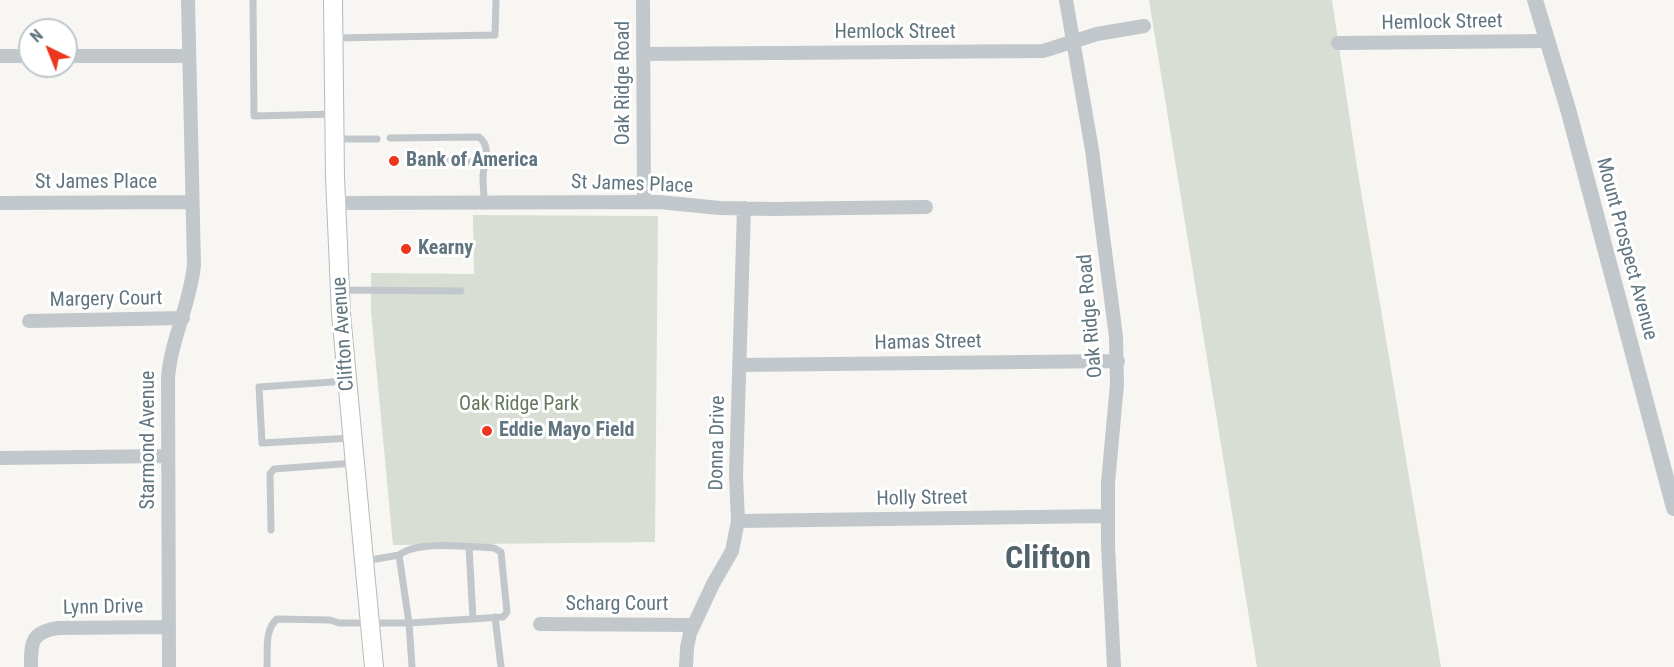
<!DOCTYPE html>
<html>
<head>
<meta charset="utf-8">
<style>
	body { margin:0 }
	#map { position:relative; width:1674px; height:667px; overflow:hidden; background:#f7f6f3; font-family:"Roboto Condensed",sans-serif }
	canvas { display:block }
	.north { position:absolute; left:18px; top:18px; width:60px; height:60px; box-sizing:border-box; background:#fff; border:2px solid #bfc8cc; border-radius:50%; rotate:317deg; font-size:16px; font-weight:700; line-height:24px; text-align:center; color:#607580 }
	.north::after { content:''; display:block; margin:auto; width:21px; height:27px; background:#ed361d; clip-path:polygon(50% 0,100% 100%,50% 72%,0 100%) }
</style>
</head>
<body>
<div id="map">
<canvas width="1674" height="667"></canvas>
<div class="north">N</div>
</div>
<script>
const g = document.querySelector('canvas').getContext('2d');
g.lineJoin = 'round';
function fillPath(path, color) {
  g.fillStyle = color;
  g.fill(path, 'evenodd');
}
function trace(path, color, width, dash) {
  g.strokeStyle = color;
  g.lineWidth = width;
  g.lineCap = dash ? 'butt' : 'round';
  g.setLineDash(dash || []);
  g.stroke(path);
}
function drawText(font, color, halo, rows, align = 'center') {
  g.font = font + ' "Roboto Condensed",sans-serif';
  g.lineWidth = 6;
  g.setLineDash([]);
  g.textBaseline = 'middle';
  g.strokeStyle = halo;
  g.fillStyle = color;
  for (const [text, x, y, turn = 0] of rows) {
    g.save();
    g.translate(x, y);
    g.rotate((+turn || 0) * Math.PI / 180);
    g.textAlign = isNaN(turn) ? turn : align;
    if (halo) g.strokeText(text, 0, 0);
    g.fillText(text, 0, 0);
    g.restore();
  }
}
fillPath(new Path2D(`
	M1149,0H1332L1357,167L1441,667H1257Z
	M473,215L658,216L655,542L393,545L371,312V273L474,274Z`), '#d8ded4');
const secondary = new Path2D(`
	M333,0L335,177L341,314L374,667`);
trace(secondary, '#b4bbbe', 20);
trace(new Path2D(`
	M253,0L254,116L334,114
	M336,38L495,35L496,0
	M390,138L479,137C492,147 484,162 483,176C483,184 484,193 484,202
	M334,139H377
	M439,161L485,162
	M340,290L461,291
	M347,381L259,387L262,443L352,438
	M271,530L270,474L274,469L354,463
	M469,547L473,619
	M365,561L399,555L409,623L412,667
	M495,617L501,667
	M267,667C268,651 264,630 277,619L330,620L339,623H409L503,617L507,612L501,552L494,548C470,547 417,540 399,555`), '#c1c7ca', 7);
trace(new Path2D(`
	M643,0L644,202
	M1066,0L1092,150L1116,337L1117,384L1108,483V546L1114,667
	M1338,43L1547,41
	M643,54L1043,51L1097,34L1144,26
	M0,56H30
	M66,56H189
	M0,203L191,202
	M336,203L659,202L720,208L772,209L926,207
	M29,321L183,318
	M739,365L1118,361
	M0,458L168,456
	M738,521L1108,516
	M540,624L694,625
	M31,667C31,642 31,632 58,628L169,627
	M169,667L168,378C171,339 190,305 194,265L188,0
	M686,667L687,648L690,633L713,584L732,551L738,521L736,476L744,208`), '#c1c7ca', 14);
trace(new Path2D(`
	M1535,0L1568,109L1674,508`), '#c1c7ca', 16);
trace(secondary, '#fff', 18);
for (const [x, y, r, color] of [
	[394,161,6,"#ed361d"],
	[406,249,6,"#ed361d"],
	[487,431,6,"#ed361d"]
]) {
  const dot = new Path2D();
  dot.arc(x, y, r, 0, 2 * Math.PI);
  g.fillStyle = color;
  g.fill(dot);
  trace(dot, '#fff', 2);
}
drawText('20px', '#607580', '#fff', [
	["Hemlock Street",1442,23,-1],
	["Hemlock Street",895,33],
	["Oak Ridge Road",624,83,-90],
	["St James Place",96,183],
	["St James Place",632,185,2],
	["Mount Prospect Avenue",1626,249,75],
	["Margery Court",106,300,-1],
	["Oak Ridge Road",1091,316,-95],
	["Clifton Avenue",344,334,-94],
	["Hamas Street",928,343,-1],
	["Starmond Avenue",149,440,-90],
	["Donna Drive",718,443,-89],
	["Holly Street",922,499,-1],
	["Scharg Court",617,605],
	["Lynn Drive",103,608,-1]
]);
drawText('bold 20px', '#607580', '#fff', [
	["Bank of America",406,161],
	["Kearny",418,249],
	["Eddie Mayo Field",499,431]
], 'left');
drawText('20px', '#66775f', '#fff', [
	["Oak Ridge Park",519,405]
]);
drawText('bold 32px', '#52626a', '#fff', [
	["Clifton",1048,560]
]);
</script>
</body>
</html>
